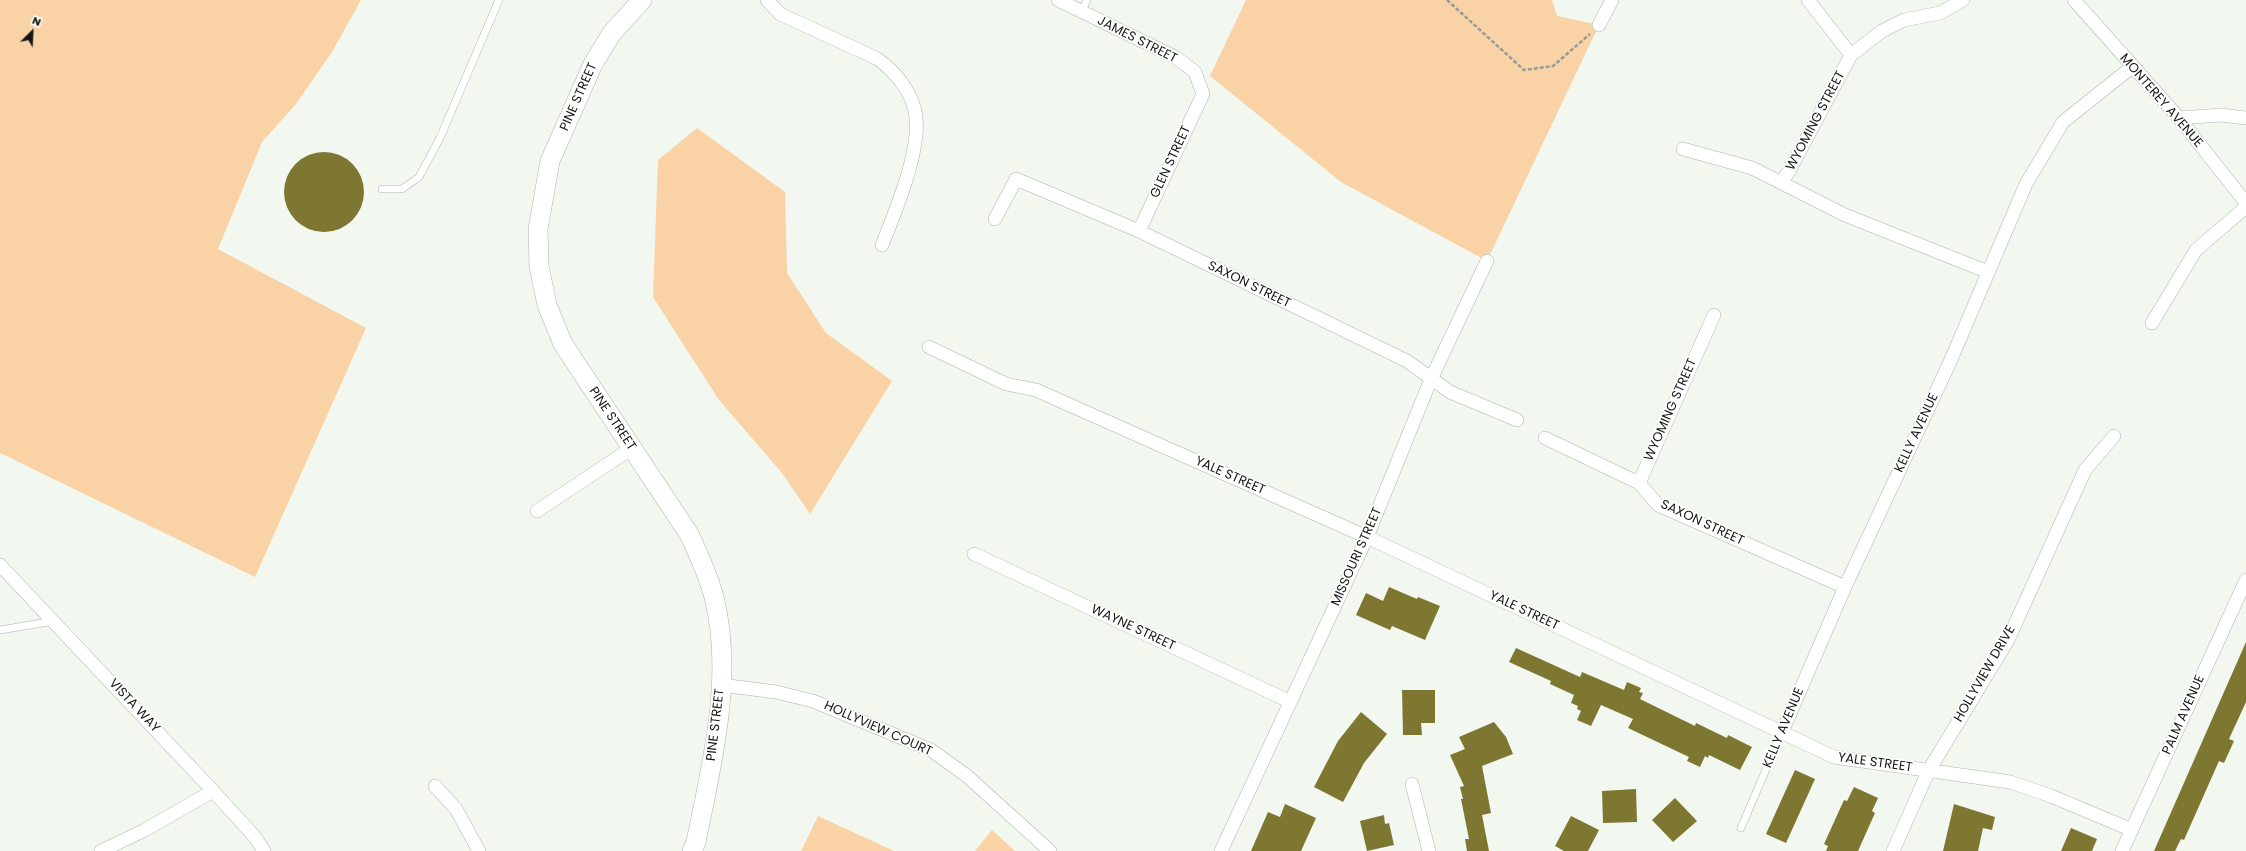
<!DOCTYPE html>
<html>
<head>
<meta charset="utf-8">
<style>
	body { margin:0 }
	#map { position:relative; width:2246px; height:851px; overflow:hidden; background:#f2f7f0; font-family:Poppins,sans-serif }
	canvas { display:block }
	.north { position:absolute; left:12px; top:12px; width:40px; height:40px; -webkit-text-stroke:3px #fff; paint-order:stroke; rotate:24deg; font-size:11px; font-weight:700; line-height:16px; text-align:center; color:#161715 }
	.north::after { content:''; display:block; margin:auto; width:14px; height:18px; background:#161715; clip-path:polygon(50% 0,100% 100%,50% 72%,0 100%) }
</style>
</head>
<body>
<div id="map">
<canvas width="2246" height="851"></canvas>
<div class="north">N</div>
</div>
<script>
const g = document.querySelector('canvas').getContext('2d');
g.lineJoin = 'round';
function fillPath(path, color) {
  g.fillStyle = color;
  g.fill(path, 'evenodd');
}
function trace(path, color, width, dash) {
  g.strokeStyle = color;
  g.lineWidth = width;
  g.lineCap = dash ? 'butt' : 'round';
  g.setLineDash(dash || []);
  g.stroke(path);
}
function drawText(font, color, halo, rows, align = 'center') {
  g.font = font + ' Poppins,sans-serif';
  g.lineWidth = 3.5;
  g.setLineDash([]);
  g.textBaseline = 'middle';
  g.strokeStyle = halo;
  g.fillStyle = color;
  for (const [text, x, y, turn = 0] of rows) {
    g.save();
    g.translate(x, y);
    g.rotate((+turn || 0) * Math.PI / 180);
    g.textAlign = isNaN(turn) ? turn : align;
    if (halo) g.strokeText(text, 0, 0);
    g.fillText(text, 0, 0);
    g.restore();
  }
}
fillPath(new Path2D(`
	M0,0H361L332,52L296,104L262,142L218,249L366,328L255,577L0,453Z
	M1246,0H1552L1557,16L1599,25L1487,261L1341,182L1210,76Z
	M697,128L785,192L787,273L826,333L892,381L810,514L782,473L719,400L653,297L658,160Z
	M818,816L894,851H801Z
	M992,830L1015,851H975Z`), '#f9d3a6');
fillPath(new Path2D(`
	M284 192a40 40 0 1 1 80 0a40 40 0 1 1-80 0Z
	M1389,587L1417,599L1418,597L1440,606L1425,640L1392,626L1390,630L1356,615L1366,593L1383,601Z
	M2246,642V702L2229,739L2234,741L2224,763L2219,761L2184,840L2181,839L2175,851H2154Z
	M1516,648L1580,677L1582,672L1624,690L1627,682L1641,688L1639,692L1643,693L1640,699L1695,726L1696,723L1727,738L1728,735L1752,747L1740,770L1709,755L1708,758L1705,756L1700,767L1687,761L1689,757L1628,728L1633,719L1601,705L1591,726L1577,720L1581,711L1577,709L1578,706L1571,703L1574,695L1550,684L1551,681L1509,662Z
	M1402,690H1435V723H1421L1422,735H1403Z
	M1361,712L1387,734L1364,763L1343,802L1314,787L1338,741Z
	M1494,722L1506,737L1513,754L1482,766L1491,813L1482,815L1489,851H1467L1465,839H1469L1461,799H1463L1460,787L1464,786L1450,755L1465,749L1459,737Z
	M1795,770L1815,779L1786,843L1766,834Z
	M1854,787L1878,798L1872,811L1875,813L1858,851H1826L1828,846L1824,844L1844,800L1847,801Z
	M1636,789L1637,822L1603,823L1602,791Z
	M1675,798L1697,821L1673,842L1652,820Z
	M1285,804L1316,818L1301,851H1251L1268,812L1280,817Z
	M1954,804L1995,817L1992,830L1983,828L1978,851H1943Z
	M1384,815L1385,824L1389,823L1394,845L1367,851L1360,821Z
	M1571,816L1599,830L1588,851H1564L1555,846Z
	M2071,828L2097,839L2092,851H2061Z`), '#7e7731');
const lane = new Path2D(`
	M1081,12L1087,0
	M382,189H402L419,177L440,138L499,0
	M0,630L54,621
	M1741,828L1782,732`);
const street = new Path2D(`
	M767,0L780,14L876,58C895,71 914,93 916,118C920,152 895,213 882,245
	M1058,0L1175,57L1195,72L1203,94L1139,231
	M1808,0L1851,55
	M2074,0L2179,118L2246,203
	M1599,25L1612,0
	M2179,118L2221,115L2246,118
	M1683,149L1752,168L1845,215L1988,272
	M1781,182L1788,173L1851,55L1882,31L1904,20L1940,13L1963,0
	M995,219L1016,179L1139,231L1407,361L1450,392L1517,420
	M2152,323L2196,250L2246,207
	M929,347L1006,384L1036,390L1367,537L1834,757L2010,782L2051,796L2132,830
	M1545,438L1639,483L1658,505L1845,587
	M1639,483L1714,315
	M537,511L632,448
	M974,554L1291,702
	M0,565L213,791L255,837L264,851
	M721,685L776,692L813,701L931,750L967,776L1050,851
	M1782,732L1845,587L1950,362L2026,184L2063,122L2132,67
	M1412,784L1429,851
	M435,786L456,809L479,851
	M101,851L145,830L213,791
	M1221,851L1367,537L1431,379L1487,261
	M1893,851L1929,770L2008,640L2085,470L2114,436
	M2122,851L2246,580`);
const secondary = new Path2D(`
	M642,0L612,33L593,64L550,161L538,229L539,266L547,305L563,344L689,534C699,555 708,575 714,597C734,677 712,763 696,842L692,851`);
trace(lane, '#aeb3ad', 8);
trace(street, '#aeb3ad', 14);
trace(secondary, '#aeb3ad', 20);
trace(new Path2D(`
	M1447,0L1524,70L1553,66L1590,34`), '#989b96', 2.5, [4, 2]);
trace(lane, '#fff', 7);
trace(street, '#fff', 13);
trace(secondary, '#fff', 19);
drawText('13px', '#161715', '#fff', [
	["JAMES STREET",1137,40,27],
	["PINE STREET",579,97,-66],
	["MONTEREY AVENUE",2161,101,49],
	["WYOMING STREET",1816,121,-62],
	["GLEN STREET",1171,162,-65],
	["SAXON STREET",1249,285,26],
	["WYOMING STREET",1671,410,-66],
	["PINE STREET",612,419,56],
	["KELLY AVENUE",1917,433,-65],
	["YALE STREET",1230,476,24],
	["SAXON STREET",1702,523,25],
	["MISSOURI STREET",1357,557,-66],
	["YALE STREET",1524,611,25],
	["WAYNE STREET",1133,628,25],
	["HOLLYVIEW DRIVE",1985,674,-60],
	["VISTA WAY",134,706,47],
	["PALM AVENUE",2184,715,-66],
	["PINE STREET",716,725,-83],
	["KELLY AVENUE",1784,728,-67],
	["HOLLYVIEW COURT",878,729,24],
	["YALE STREET",1875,763,8]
]);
</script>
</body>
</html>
